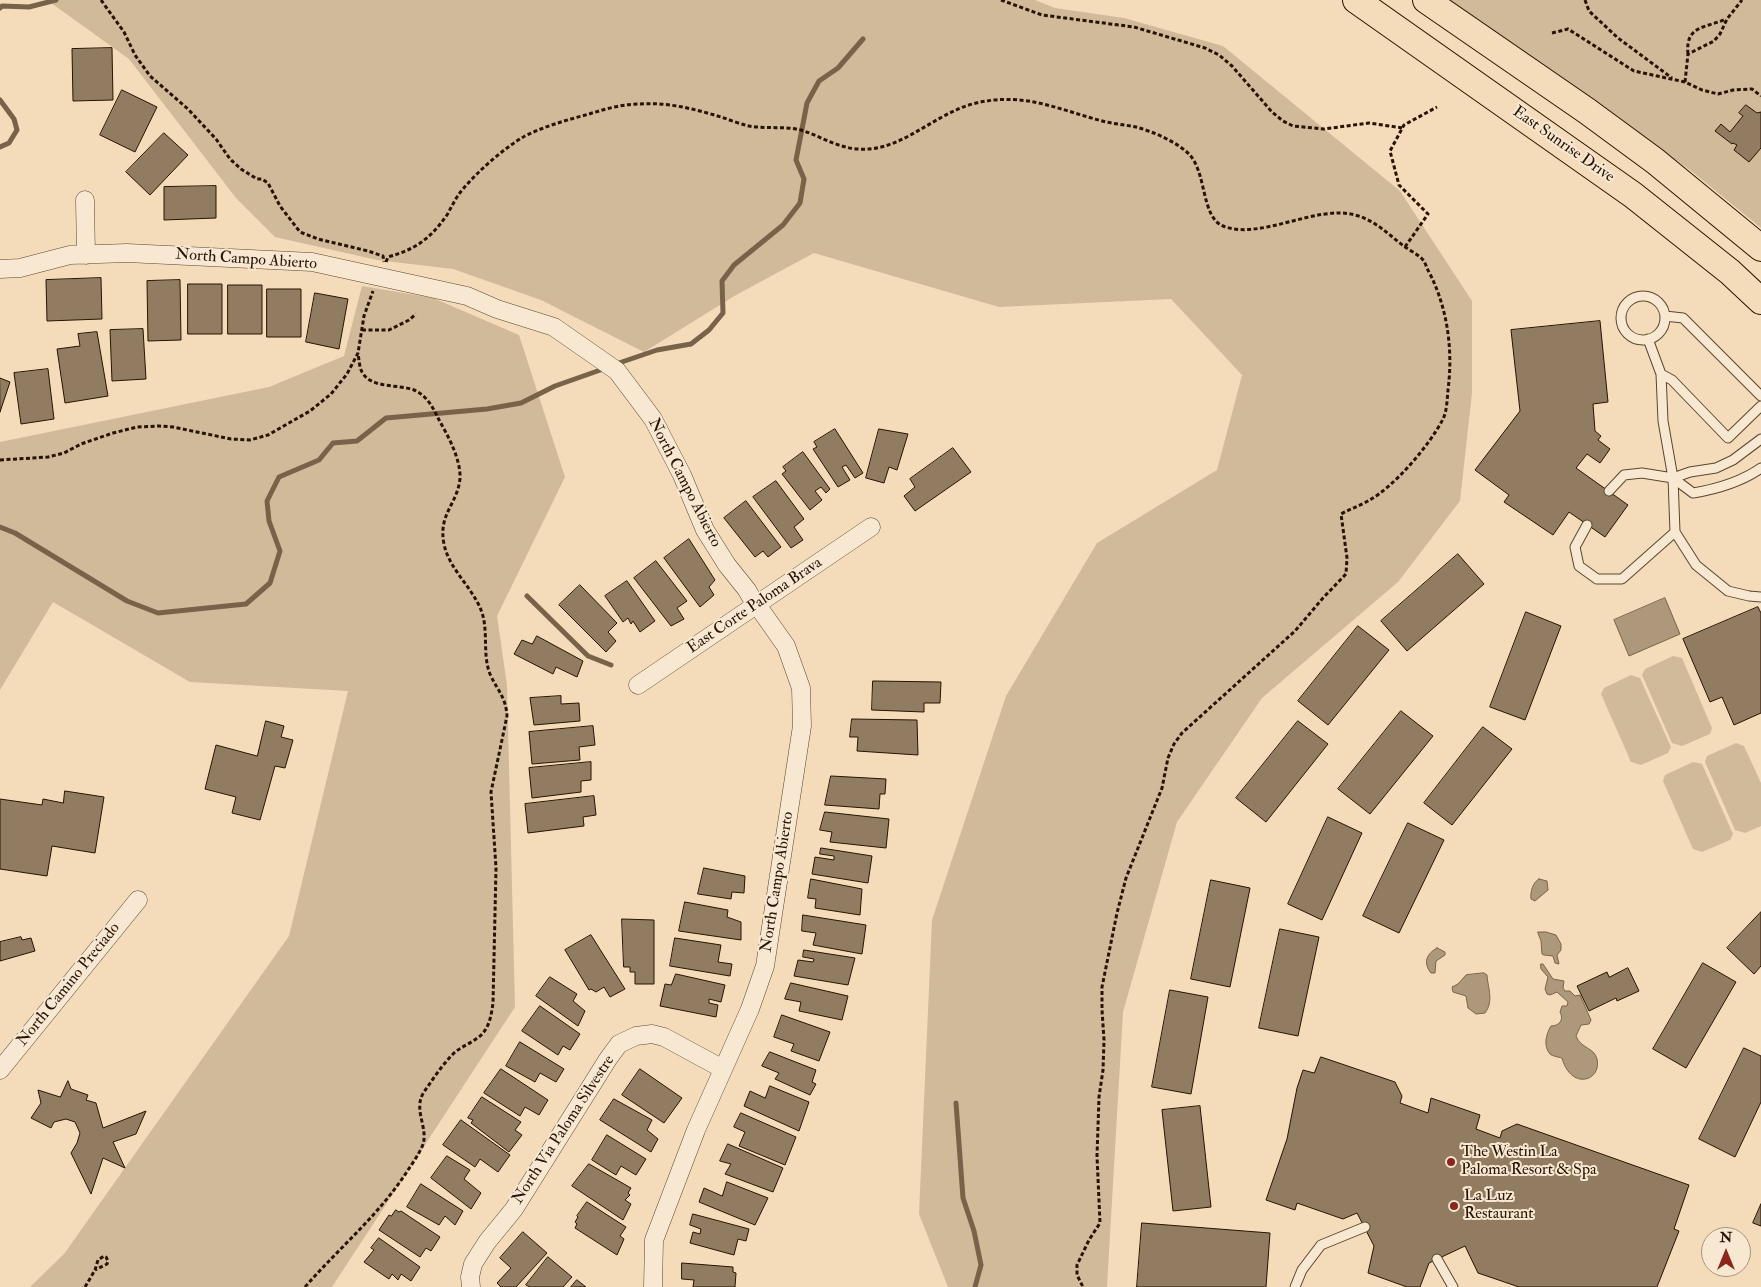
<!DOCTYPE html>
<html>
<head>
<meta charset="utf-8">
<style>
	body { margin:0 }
	#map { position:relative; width:1761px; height:1287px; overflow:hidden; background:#f4dcba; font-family:"IM FELL Double Pica",serif }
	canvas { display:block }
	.north { position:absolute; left:1701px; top:1227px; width:50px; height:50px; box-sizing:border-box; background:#f8e8d2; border:1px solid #a4937e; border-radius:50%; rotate:0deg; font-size:14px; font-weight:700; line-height:20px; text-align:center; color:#261400 }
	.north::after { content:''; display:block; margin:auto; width:18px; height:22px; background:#8f2418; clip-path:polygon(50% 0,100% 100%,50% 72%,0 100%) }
</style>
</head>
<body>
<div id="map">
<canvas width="1761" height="1287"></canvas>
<div class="north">N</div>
</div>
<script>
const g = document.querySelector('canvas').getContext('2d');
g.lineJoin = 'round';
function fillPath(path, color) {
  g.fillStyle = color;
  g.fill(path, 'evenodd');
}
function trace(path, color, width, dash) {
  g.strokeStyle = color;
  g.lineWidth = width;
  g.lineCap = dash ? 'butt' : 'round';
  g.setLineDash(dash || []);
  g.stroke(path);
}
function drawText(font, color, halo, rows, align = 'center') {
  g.font = font + ' "IM FELL Double Pica",serif';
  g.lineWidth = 4;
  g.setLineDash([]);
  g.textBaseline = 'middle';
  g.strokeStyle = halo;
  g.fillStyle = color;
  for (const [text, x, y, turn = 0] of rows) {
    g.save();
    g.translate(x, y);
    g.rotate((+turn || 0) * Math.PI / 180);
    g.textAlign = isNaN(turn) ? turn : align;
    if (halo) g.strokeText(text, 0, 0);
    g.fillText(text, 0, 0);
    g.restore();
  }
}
fillPath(new Path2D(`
	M47,0H1035L1055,8L1124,18L1223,46L1400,191L1472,301V393L1460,501L1398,582L1262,698L1177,822L1123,1012L1107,1287H948L919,1214L932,920L1006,696L1097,543L1217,470L1242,375L1171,299L999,307L814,253L736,295L644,352L541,300L453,269L377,260L275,237L236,198L129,59Z
	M1450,0H1761V228L1695,174L1603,107Z
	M362,286L433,298L519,335L565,477L497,616L507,685L515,1007L332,1287H30L64,1254L289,936L348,691L190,682L53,602L0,690V442L269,387L344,356Z
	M1673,656L1682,658L1712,728L1710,734L1682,746L1672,743L1642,675L1645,669Z
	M1631,675L1640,678L1671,747L1668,753L1641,765L1631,762L1601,694L1604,688Z
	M1736,743L1744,746L1761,783V826L1745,833L1735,830L1705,762L1707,756Z
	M1693,762L1702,764L1733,834L1730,840L1702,852L1693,849L1663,781L1665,775Z`), '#d1ba9a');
const water = new Path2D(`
	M1665,598L1680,634L1629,656L1614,620Z
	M1539,879L1547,881L1548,890L1535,901L1531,899C1530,892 1533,882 1539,879Z
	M1538,932H1546L1556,935L1561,944V950L1557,955L1559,964L1555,963L1553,956L1544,955L1542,954L1541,941Z
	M1437,948L1445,952V955L1436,961L1435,973H1431C1423,963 1426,954 1437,948Z
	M1541,964H1543L1553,979L1564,981L1563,988L1565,991H1570L1575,996L1580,995L1591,1020L1589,1024L1581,1025L1576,1036C1581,1049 1594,1047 1597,1059C1602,1081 1571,1091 1562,1058C1558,1057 1552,1056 1550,1054C1543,1046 1546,1034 1551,1026C1560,1026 1564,1019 1560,1012L1562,1006H1567L1568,1002L1557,992L1550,995L1547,994L1545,989L1548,977L1541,969Z
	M1484,973L1487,975C1488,989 1494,1001 1485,1013L1476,1014L1468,1008L1466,996L1453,992L1452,987L1458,984L1466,975Z`);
fillPath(water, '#ae987b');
trace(water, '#78634a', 1);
trace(new Path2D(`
	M0,8L2,6L29,7L56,0
	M0,100L14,119L17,130L9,143L0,147
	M616,364L657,350L691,344L709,330L723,313L722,281L734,265L783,225L800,203L804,179L796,160L807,103L819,81L838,68L863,39
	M0,527L15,533L127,601L158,613L246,604L270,583L280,551L269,521L267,501L279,477L319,460L333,443L357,441L386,418L487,409L521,403L555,386L606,368
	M527,596L588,656L611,665
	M956,1103L963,1198L974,1231L981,1265L975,1287`), '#78634a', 5);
const building = new Path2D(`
	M112,48L113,100L73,101L72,49Z
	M122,90L157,107L135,152L100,135Z
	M1746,105L1757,113L1761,112V148L1749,162L1734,150L1737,145L1733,143L1732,144L1715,131L1721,124L1730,132L1743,116L1739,113Z
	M164,133L188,155L150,195L126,172Z
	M216,186V218L164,220V187Z
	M101,278L102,319L47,321L46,280Z
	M180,280L181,340L148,341L147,281Z
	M188,284H222V334H188Z
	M228,285H262V334H228Z
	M267,289H301V337H267Z
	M315,293L348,299L339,349L306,342Z
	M1600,321L1608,402L1593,404L1595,431L1601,436L1598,440L1610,449L1600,463L1587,454L1576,468L1628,505L1605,537L1569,512L1553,535L1504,502L1509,495L1475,470L1520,411L1511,330Z
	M143,329L146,379L112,381L110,330Z
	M97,332L108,396L65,403L57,349L80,346L78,334Z
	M48,369L54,419L21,424L14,373Z
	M0,378L10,382L0,412Z
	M835,429L863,473L855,478L846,465L842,467L850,480L838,487L813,449L817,447L814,442Z
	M879,429L908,434L897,470L889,467L884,483L866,478Z
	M953,448L971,472L915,511L904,496L915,487L910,479Z
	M803,452L830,489L826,493L821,487L815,491L822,500L810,510L782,474L786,471L783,467Z
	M776,481L804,519L794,527L803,540L791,548L753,497Z
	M746,501L781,547L768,557L763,551L755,557L724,518Z
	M689,539L715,580L709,587L714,595L700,607L664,558Z
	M1458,554L1484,584L1407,651L1381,621Z
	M656,561L687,601L677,608L684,619L671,626L634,578Z
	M627,581L655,621L640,632L633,621L631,624L628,618L623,622L605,596Z
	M580,585L617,623L608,632L616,641L606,652L559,605Z
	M1758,607L1761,613V713L1734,725L1722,697L1710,702L1683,639Z
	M1526,612L1561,626L1525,720L1490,707Z
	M1358,626L1389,650L1328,725L1298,701Z
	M537,636L583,661L577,677L556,667L553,674L514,654L522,640L532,644Z
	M873,681L941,682L940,703H924V712L872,710Z
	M561,696V704L579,703L580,721L534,725L530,698Z
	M1401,711L1433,736L1370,814L1338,789Z
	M852,719L917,720L918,755L857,751L858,737H850Z
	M266,721L284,726L281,737L293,740L285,768L275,766L260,820L232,813L236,797L205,789L216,745L257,756Z
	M1298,721L1328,744L1266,822L1236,798Z
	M593,726L595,745L579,747L580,760L532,764L529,732Z
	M1483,727L1512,749L1452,825L1424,803Z
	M591,762V780L581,781V792L532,798L529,768Z
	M831,776L886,779L885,794H880L879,809L825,805Z
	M65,791L104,797L95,853L52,846L47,876L0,869V799L42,805L43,799L63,803Z
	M594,796L596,815L583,817L584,826L528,833L525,804Z
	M825,812L889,819L886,848L830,842L832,832L820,830Z
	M1328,817L1362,833L1322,920L1288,904Z
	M1408,823L1444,840L1399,933L1363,916Z
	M821,848L872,856L868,883L812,874L815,857L834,860V856L820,854Z
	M704,868L745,876L744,893L732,892L731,899L698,894Z
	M811,879L862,889L860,915L815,908L816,899L808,898Z
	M1211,880L1250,888L1230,987L1191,979Z
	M685,902L728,910L727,917L741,922V940L679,931Z
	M1761,912V966L1754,974L1727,948Z
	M803,915L866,925L862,954L813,945L816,933L802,931Z
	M622,919L654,920V984H635V972H630V967H624Z
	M1280,929L1319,937L1298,1036L1259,1028Z
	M591,935L625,989L610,997L604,987L596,992L591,989L589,990L565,950Z
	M21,937L22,940L31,938L35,951L0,961V942Z
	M675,938L721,945L718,962L732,964L730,976L670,966Z
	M804,950L855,958L848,985L794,976L798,960L813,962L814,959L803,957Z
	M1703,963L1736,982L1686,1068L1653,1049Z
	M1628,968L1639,991L1617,1001L1616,998L1589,1011L1577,986L1607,972L1609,977Z
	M676,974L725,985L721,1002L709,999V1003L718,1005L716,1017L660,1006L665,984L671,985Z
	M550,977L577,994L573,1001L585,1011L578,1026L536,996Z
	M791,983L848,996L842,1020L799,1011L801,1002L785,999Z
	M1170,990L1208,997L1191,1094L1152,1087Z
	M540,1006L580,1034L570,1050L563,1046L558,1055L522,1031Z
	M782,1015L830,1032L819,1061L791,1051L794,1044L774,1037Z
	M520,1042L564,1069L556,1082L540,1073L535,1082L506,1066Z
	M1744,1048L1761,1056V1102L1735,1157L1699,1139Z
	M770,1052L816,1070L812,1082L816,1084L810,1095L775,1079L779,1073L762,1066Z
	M1321,1057L1395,1082L1402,1096L1400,1103L1428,1113L1431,1098L1480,1115L1476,1129L1500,1138L1502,1131L1517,1124L1689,1185L1674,1229L1679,1231L1657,1287H1519L1478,1273L1465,1246L1429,1263L1420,1287H1407L1368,1273L1374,1246L1357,1213L1343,1219L1297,1203L1295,1210L1266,1200L1287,1139L1297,1088L1303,1070L1314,1073Z
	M501,1069L548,1100L539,1115L525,1107L520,1116L484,1093Z
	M640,1069L682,1098L664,1123L622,1095Z
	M68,1081L71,1089L88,1095L86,1100L96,1103L103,1128L146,1111L136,1134L113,1142L125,1168L103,1158L91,1194L71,1153L77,1143L80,1133L75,1122L66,1119L54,1122L51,1128L31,1118L41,1103L38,1090L60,1097Z
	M770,1086L809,1102L799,1131L744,1106L750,1091L765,1098Z
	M482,1097L521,1122L515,1130L522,1135L509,1152L471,1123L473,1120L468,1118Z
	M614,1099L652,1120L647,1130L658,1139L651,1152L600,1120Z
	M1200,1106L1211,1207L1173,1211L1162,1110Z
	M741,1113L796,1137L785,1165L739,1146L745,1132L734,1127Z
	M461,1120L510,1155L498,1172L480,1159L475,1167L443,1145Z
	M607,1135L646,1159L636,1175L621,1166L616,1175L592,1160Z
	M728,1144L783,1168L773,1192L725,1174L731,1164L720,1161Z
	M447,1156L470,1170L464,1179L481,1193L471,1209L431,1178Z
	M589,1164L631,1188L628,1193L630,1195L625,1200L631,1204L623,1220L572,1186Z
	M727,1182L768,1198L755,1225L699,1202L704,1188L722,1196Z
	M421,1184L463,1211L455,1225L445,1216L439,1225L407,1207Z
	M587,1202L626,1227L620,1236L624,1239L617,1255L575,1228L577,1224L575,1222L578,1217L577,1216Z
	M1761,1204V1226L1753,1223Z
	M396,1210L399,1212L401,1211L440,1237L431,1251L426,1248L420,1257L379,1230L389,1215L391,1216Z
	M693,1214L749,1229L746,1241L738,1239L734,1255L690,1243L693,1232L700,1234L701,1229L690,1225Z
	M1142,1223L1270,1233L1266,1287H1137Z
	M523,1232L547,1253L516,1287H501L497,1283L511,1268L500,1258Z
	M379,1238L420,1267L411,1281L401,1274L398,1280L392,1274L389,1279L364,1262L374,1250L371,1248Z
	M548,1257L572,1277L563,1287H530L526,1285Z
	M682,1263L733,1267V1272L736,1273L735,1287H693L694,1280L682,1279Z
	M577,1280L586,1287H571Z`);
fillPath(building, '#917c61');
trace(building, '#261400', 1);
const service = new Path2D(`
	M1621 318a22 22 0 1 1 44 0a22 22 0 1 1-44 0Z
	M1665,316L1683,318L1761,396
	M1648,339L1661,374L1663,421L1673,478L1675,532L1696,565L1728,591L1749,596L1761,597
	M1661,374L1672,380L1728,438L1761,406
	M1673,478L1690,472L1716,468L1733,460L1761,439
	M1609,491L1624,475L1642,473L1673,478L1693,493C1717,489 1741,482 1761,468
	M1587,525L1575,547L1579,566L1597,579H1622L1675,532
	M1437,1259L1453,1287
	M1295,1287L1302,1270L1321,1245L1365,1227`);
const minor = new Path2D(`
	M85,200L86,255
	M0,269L20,268L70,255L127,253L312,262L467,296L497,309L554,327L617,371L653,419L682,475L705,530L727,565L747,590L756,606L762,612L786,646L801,688L802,726L765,966L750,1009L696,1130L654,1240L653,1287
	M638,685L871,527
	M0,1070L138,900
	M471,1287L470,1277L473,1264L487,1242L514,1209L608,1059L619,1044L636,1036L652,1034L664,1037L723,1069`);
const primary = new Path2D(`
	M1356,0L1633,195L1730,272L1761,301
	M1426,0L1587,111L1655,161L1761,248`);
trace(service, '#5a462e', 11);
trace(minor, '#5a462e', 19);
trace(primary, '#261400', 28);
trace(new Path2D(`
	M101,0L124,32L135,55L150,76L188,109L216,139L230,159L241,169L257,179H262L268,183L280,206L300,232L318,239L368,251L383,256L384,262
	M1001,0L1042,15L1134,27L1205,48L1219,55L1232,66L1272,112L1283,121L1293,126L1324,129L1369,123L1403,128
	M1585,0L1589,11L1618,38L1672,78
	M1552,33L1568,29L1634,71L1685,82L1702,90L1718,94L1733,90L1752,89L1761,96
	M1688,54C1685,25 1706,28 1726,19
	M1685,82L1688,54L1714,41L1720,34L1727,19L1742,0
	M1405,247L1428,214L1399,185L1390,151L1404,125L1437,107
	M386,262L388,257C416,249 430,239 447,215C452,206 456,197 463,189C478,171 504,148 525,136C545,126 567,120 589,114C605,109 622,104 640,104C667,102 695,109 721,117C730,120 740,124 749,126C766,129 784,126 801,130C820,136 838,148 858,149C894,152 923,125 954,111C978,99 1008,97 1034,102C1059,107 1082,116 1106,122C1116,124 1126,125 1136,127C1154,132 1175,141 1189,154C1207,173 1201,217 1223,226C1260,241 1317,204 1355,215C1375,220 1389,235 1405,247C1411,251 1419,255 1423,260C1426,264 1427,269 1430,274C1448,310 1453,351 1448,390C1447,400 1447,411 1443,419C1429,446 1394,487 1368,501C1359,506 1350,509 1341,514L1347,558L1346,574L1323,598L1295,631L1182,733L1174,744L1168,758L1162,788L1126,878L1117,913L1102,987V1010L1104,1040L1103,1070L1099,1097L1097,1156L1100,1223L1089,1240L1077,1265V1275L1083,1287
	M362,330H389L409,320L416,314
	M0,460L48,457L64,453L81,444L113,433L137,427L159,426L173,427L231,439L250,440L268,435L310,411L331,394L347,374L358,353L364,316L373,291
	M85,1287L95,1270L98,1260L104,1256L106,1257L108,1261L107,1264L95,1270
	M305,1287C340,1247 380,1214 408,1170C413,1163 418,1155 422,1147C430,1129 412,1110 424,1092C433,1079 442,1065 454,1053C461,1047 469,1044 476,1039C489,1031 491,1017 493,1003L496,868L491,792L507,716C506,697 497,690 490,674C482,654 489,630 481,610C472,587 449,569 444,544C438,514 457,505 460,479C461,459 448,436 438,418C433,407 426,395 414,390C399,384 371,389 362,372C359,366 359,359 358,353`), '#261400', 3, [4, 2.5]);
trace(service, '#f8e8d2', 9);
trace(minor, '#f8e8d2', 18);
trace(primary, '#f4dcba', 26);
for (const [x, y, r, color] of [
	[1451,1162,5,"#8f2418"],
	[1454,1206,5,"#8f2418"]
]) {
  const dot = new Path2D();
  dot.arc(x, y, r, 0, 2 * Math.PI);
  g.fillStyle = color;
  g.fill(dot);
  trace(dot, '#f8e8d2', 2);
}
drawText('16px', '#261400', '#f8e8d2', [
	["East Sunrise Drive",1563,145,35],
	["North Campo Abierto",246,260,4],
	["North Campo Abierto",684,483,63],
	["East Corte Paloma Brava",755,606,-34],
	["North Campo Abierto",778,882,-81],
	["North Camino Preciado",69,985,-51],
	["North Via Paloma Silvestre",564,1130,-57]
]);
drawText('16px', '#261400', '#f8e8d2', [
	["The Westin La",1461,1153],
	["Paloma Resort & Spa",1461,1171],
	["La Luz",1464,1197],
	["Restaurant",1464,1215]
], 'left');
</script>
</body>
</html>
